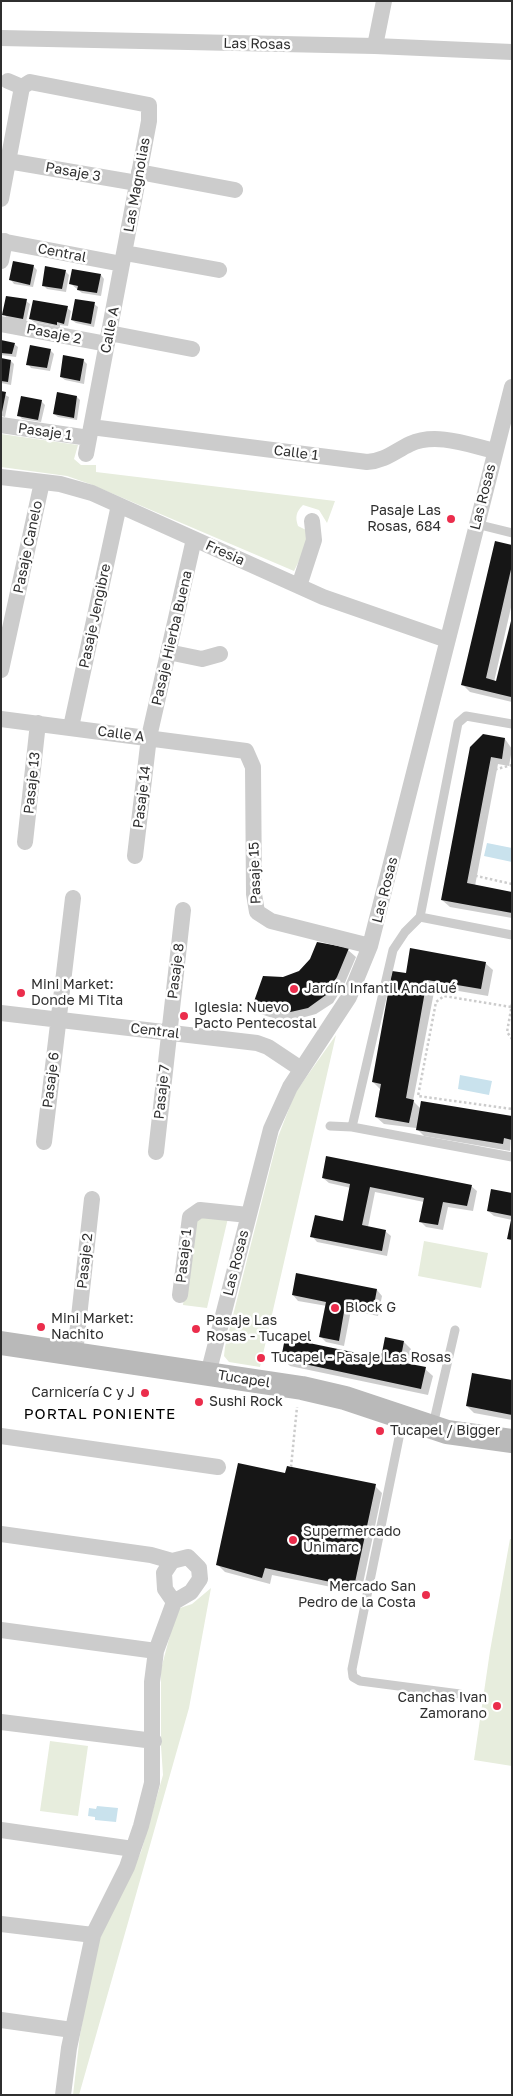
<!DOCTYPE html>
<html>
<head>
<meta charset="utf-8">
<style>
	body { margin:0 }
	#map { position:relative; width:513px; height:2096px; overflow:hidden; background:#fff; font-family:"Golos Text",sans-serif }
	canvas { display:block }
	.frame { position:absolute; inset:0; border:2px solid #2f2f2f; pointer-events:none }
</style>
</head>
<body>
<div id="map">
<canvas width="513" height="2096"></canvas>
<div class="frame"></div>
</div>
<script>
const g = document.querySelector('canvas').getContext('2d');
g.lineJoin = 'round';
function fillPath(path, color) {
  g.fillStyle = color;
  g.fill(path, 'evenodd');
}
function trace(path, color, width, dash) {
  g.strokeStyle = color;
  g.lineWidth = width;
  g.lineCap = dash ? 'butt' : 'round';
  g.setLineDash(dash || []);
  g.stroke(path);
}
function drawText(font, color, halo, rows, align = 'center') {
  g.font = font + ' "Golos Text",sans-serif';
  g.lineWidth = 5;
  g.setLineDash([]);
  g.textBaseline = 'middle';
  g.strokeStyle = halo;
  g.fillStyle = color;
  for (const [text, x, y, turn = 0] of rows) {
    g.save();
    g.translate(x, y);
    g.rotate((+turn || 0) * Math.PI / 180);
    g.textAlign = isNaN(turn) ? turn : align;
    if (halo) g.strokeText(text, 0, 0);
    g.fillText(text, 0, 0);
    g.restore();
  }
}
fillPath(new Path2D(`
	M1,434L78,445L74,459L81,465H96V472L335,501L327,523L319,510L303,505C296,512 295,517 298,526L308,531L310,539L294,571L90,484L67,476L1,467Z
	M336,1035L260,1367L229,1362L224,1356L225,1347L278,1137L295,1093Z
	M203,1213L228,1218L207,1308L183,1305L192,1220Z
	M424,1241L488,1253L481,1288L418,1276Z
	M510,1539H512V1766L474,1760L490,1651Z
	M211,1588L189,1708L79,2095H73L80,2035L93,1963L102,1930L141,1852L163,1775L161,1746V1669L177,1609L192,1604Z
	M50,1741L88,1746L78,1816L40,1811Z`), '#e7eddd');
fillPath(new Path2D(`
	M487,843L512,848V862L484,856Z
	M460,1075L492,1081L489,1095L458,1089Z
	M97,1806L118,1808L116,1822L95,1820V1817L88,1816L89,1808L96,1809Z`), '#c9e2ed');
fillPath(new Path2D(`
	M33,266L37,270L33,287L14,284L11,280Z
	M65,271L69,275L66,292L47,289L43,285Z
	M101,275L104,279L101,296L82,293L71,284Z
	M26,301L30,304L26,322L7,318L4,314Z
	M94,304L98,307L94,327L76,323L72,320Z
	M67,308L71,311L68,326L60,325V327L34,322L30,319Z
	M1,342L14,344L18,347L16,357L1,355Z
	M50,350L54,354L50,371L31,368L28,364Z
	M1,359L11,361L14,364L11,385L1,383Z
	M83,360L87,364L84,384L65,380L61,377Z
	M1,393L9,397L5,417L1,416Z
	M77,397L80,400L77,420L58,417L54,414Z
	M41,401L45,405L41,422L22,419L19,415Z
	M512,546V603L494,682H497L512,619V702L470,692L463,685Z
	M483,735L505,739L512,749L509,766L498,764L475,886L512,893V918L450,907L442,900Z
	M318,943L348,950L356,957L344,985L333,1003L316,1014L294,1020L275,1019L261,1014L253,1006L283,979L299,972L311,959Z
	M485,963L493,970L488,996L435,987L413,1101L421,1109L512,1118L510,1151L424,1136L416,1128L384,1124L376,1117L380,1089L373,1082L407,975Z
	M323,1178L471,1186L477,1191L473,1211L448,1207L443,1230L426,1227L420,1221L424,1202L375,1192L368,1227L385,1231L391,1236L387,1256L317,1242L312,1236L344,1222L351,1188L329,1183Z
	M512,1194V1220L494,1216L488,1211Z
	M377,1290L382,1296L378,1316L351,1310L344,1346L326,1342L321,1337L327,1306L298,1301L293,1295Z
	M404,1342L411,1349L408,1365L425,1369L433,1376L428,1395L290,1366L282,1358L382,1360Z
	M512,1382V1420L474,1413L467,1406Z
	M286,1475L375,1486L382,1493L361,1593L272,1575L270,1584L225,1572L218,1565Z`), '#0003');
fillPath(new Path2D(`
	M13,261L34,265L30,285L9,280Z
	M45,266L66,270L62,289L42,286Z
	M72,269L101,274L97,293L77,290L78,286L69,284Z
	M6,296L27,299L23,319L2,315Z
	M75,299L95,302L91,324L71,320Z
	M33,300L68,306L64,324L57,322V325L29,319Z
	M1,340L15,343L12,354L1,353Z
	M30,345L51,349L47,368L26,365Z
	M63,355L84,359L80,381L60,377Z
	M1,358L11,360L8,382L1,381Z
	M1,391L6,392L2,412H1Z
	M57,392L77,396L74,418L53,414Z
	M21,396L42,400L38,420L17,416Z
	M495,541L512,545V565L486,678L496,681L512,617L511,697L461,685Z
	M483,734L505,738L502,759L491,757L467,883L512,892V913L441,900L470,747Z
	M317,942L349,948L337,977L326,995L308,1008L286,1013L267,1012L252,1007L263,976L283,977L299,971L310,959Z
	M410,948L486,962L481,989L427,980L406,1098L414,1100L409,1123L375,1117L381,1084L372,1082L392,971L406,973Z
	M421,1101L512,1116V1140L504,1138L503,1144L416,1130Z
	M326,1156L472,1185L467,1206L443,1202L438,1225L419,1222L424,1198L370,1187L362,1225L386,1230L382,1251L310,1237L315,1215L343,1221L350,1184L322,1178Z
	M491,1189L512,1193V1216L487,1211Z
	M511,1220H512V1240L507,1239Z
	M296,1273L377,1289L373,1311L345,1306L339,1341L319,1337L326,1302L292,1295Z
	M385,1337L404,1341L400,1362L426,1367L421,1389L281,1359L285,1338L381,1358Z
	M472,1373L512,1380V1415L466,1406Z
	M238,1463L285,1473L287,1466L376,1484L354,1587L265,1568L262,1578L216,1565Z`), '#161616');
trace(new Path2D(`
	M512,765L493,770L472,875L512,884
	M512,1004L507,1032L512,1039
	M511,1007L444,996L436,1002L418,1096L512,1109
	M291,1467L297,1407`), '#ccc', 2.5, [2.5, 2.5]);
trace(new Path2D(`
	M476,524L512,533
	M420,917L458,723L466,716L512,724
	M330,1126L352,1127L512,1157
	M352,1127L393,950L405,932L420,917L512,935
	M403,1418L352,1669L353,1677L360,1681L460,1694
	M433,1425L455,1330`), '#ccc', 9);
trace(new Path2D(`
	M1,38L375,46L512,52
	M375,46L384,1
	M8,81L22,87
	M22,87L30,82L35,83L149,105V121L86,454
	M8,161L137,183
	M139,172L235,190
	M1,199L22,87
	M1,241L122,264
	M125,253L219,270
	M1,261L5,241
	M1,324L107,344
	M109,333L192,349
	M1,425L89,438
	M91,427L367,462C385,461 395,451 410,444C436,432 469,445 495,451
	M1,477L60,484L92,493L323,597L447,640
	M299,586L314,540L312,521
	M168,652L202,659L220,654
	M1,670L42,482
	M1,719L246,751L253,767L254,894L257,912L271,921L370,946
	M71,727L119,505
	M25,842L38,723
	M135,856L149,737L194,539
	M1,1013L257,1043L268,1047L301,1069
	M44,1142L73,898
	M156,1152L183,910
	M180,1295L190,1217L200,1210L248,1215
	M75,1353L92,1199
	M208,1374L271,1129L290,1087L349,997L370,946L512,387
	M1,1436L218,1467
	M1,1534L151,1555L172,1561
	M1,1630L156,1651
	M1,1722L154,1741
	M1,1830L133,1849
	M1,1924L93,1935
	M1,2020L72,2030
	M63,2095L69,2048L93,1935L127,1867L141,1826L152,1783V1682L156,1651L174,1602L191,1592L200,1579L199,1568L188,1557L172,1561L164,1573L165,1589L174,1602`), '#ccc', 16);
trace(new Path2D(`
	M1,1343L302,1388L345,1398L447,1432L512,1441`), '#b9b9b9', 24);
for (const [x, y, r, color] of [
	[451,519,5,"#eb2d4c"],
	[294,989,5,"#eb2d4c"],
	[21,993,5,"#eb2d4c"],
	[184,1016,5,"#eb2d4c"],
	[335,1308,5,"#eb2d4c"],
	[41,1327,5,"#eb2d4c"],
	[196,1329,5,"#eb2d4c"],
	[261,1358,5,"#eb2d4c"],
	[145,1393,5,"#eb2d4c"],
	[199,1402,5,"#eb2d4c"],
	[380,1431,5,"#eb2d4c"],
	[293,1540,5,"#eb2d4c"],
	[426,1595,5,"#eb2d4c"],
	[497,1706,5,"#eb2d4c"]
]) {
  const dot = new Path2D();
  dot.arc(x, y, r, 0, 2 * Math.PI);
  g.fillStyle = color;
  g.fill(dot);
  trace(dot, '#fff', 2);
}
drawText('14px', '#2f2f2f', '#fff', [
	["Las Rosas",257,44,1],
	["Pasaje 3",73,172,10],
	["Las Magnolias",137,185,-80],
	["Central",62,253,11],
	["Calle A",110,330,-79],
	["Pasaje 2",54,334,11],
	["Pasaje 1",45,432,8],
	["Calle 1",296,453,7],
	["Las Rosas",483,497,-76],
	["Pasaje Canelo",28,547,-78],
	["Fresia",225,553,24],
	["Pasaje Jengibre",95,616,-78],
	["Pasaje Hierba Buena",172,638,-77],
	["Calle A",121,734,7],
	["Pasaje 13",32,783,-84],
	["Pasaje 14",142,797,-83],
	["Pasaje 15",255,873,-92],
	["Las Rosas",385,890,-76],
	["Pasaje 8",176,971,-83],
	["Central",155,1031,7],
	["Pasaje 6",51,1080,-83],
	["Pasaje 7",162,1092,-84],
	["Pasaje 1",184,1256,-84],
	["Pasaje 2",85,1261,-84],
	["Las Rosas",236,1263,-76],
	["Tucapel",244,1379,9]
]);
drawText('14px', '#2f2f2f', '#fff', [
	["Pasaje Las",441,511,"right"],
	["Rosas, 684",441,527,"right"],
	["Mini Market:",31,985],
	["Donde Mi Tita",31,1001],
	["Jardín Infantil Andalué",304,989],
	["Iglesia: Nuevo",194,1008],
	["Pacto Pentecostal",194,1024],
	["Block G",345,1308],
	["Mini Market:",51,1319],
	["Nachito",51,1335],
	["Pasaje Las",206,1321],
	["Rosas - Tucapel",206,1337],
	["Tucapel - Pasaje Las Rosas",271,1358],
	["Carnicería C y J",135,1393,"right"],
	["Sushi Rock",209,1402],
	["Tucapel / Bigger",390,1431],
	["Supermercado",303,1532],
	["Unimarc",303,1548],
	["Mercado San",416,1587,"right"],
	["Pedro de la Costa",416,1603,"right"],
	["Canchas Ivan",487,1698,"right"],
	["Zamorano",487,1714,"right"]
], 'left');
g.letterSpacing = '1px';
drawText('15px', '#000', '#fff', [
	["PORTAL PONIENTE",100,1414]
]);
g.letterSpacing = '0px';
</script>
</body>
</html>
